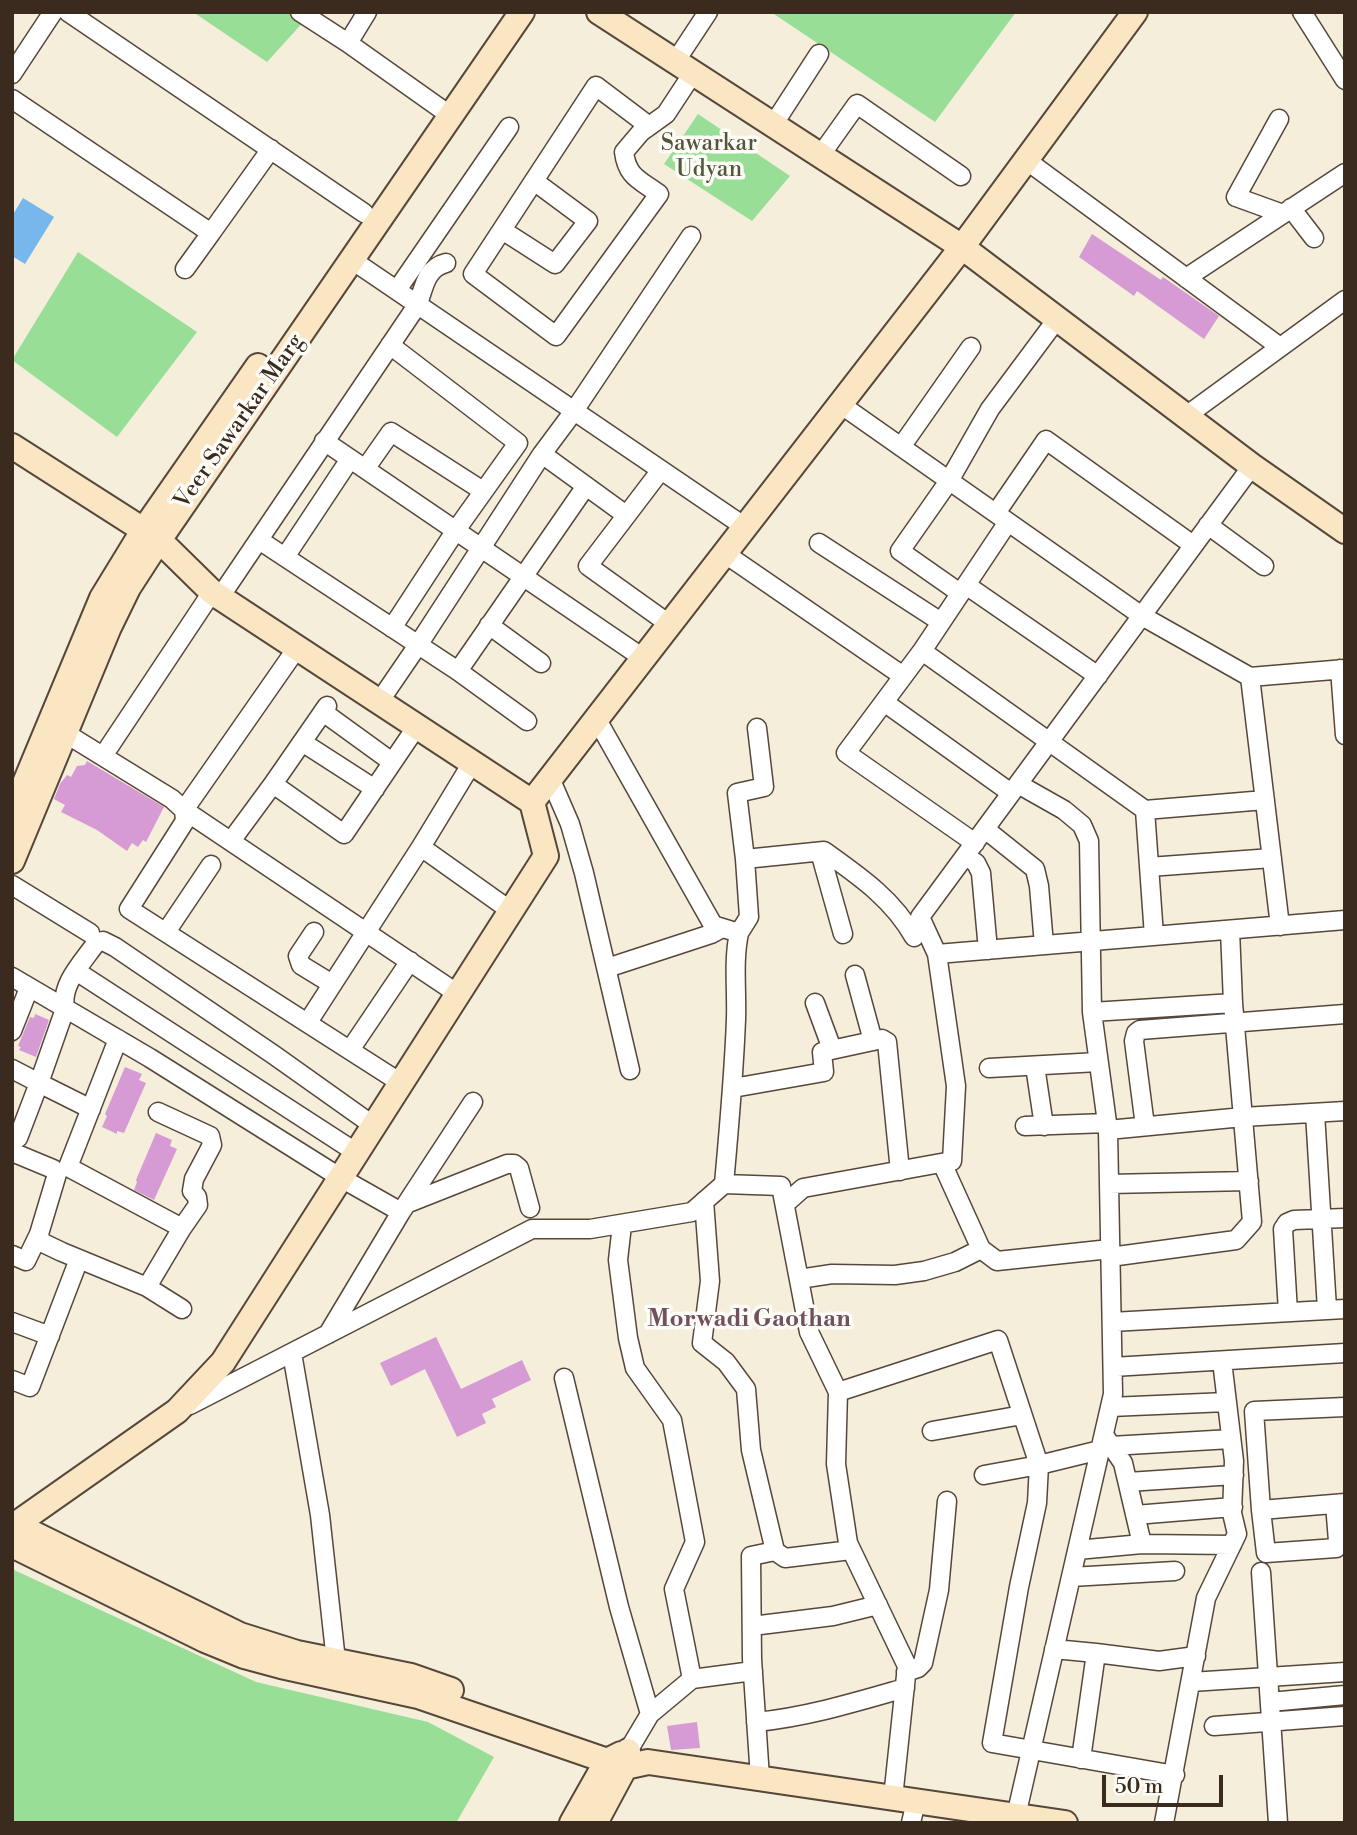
<!DOCTYPE html>
<html>
<head>
<meta charset="utf-8">
<style>
	body { margin:0 }
	#map { position:relative; width:1357px; height:1835px; overflow:hidden; background:#f4eedb; font-family:"Libre Bodoni",serif }
	canvas { display:block }
	.frame { position:absolute; inset:0; border:14px solid #3b2a1e; pointer-events:none }
	.scale { position:absolute; left:1102px; top:1775px; width:121px; height:32px; box-sizing:border-box; border:4px solid #3b2a1e; border-top:0; padding-left:9px; font-size:21px; line-height:24px; white-space:nowrap; color:#3b2a1e; -webkit-text-stroke:5px #fdfcf7; paint-order:stroke }
</style>
</head>
<body>
<div id="map">
<canvas width="1357" height="1835"></canvas>
<div class="frame"></div>
<div class="scale">50 m</div>
</div>
<script>
const g = document.querySelector('canvas').getContext('2d');
g.lineJoin = 'round';
function fillPath(path, color) {
  g.fillStyle = color;
  g.fill(path, 'evenodd');
}
function trace(path, color, width, dash) {
  g.strokeStyle = color;
  g.lineWidth = width;
  g.lineCap = dash ? 'butt' : 'round';
  g.setLineDash(dash || []);
  g.stroke(path);
}
function drawText(font, color, halo, rows, align = 'center') {
  g.font = font + ' "Libre Bodoni",serif';
  g.lineWidth = 7;
  g.setLineDash([]);
  g.textBaseline = 'middle';
  g.strokeStyle = halo;
  g.fillStyle = color;
  for (const [text, x, y, turn = 0] of rows) {
    g.save();
    g.translate(x, y);
    g.rotate((+turn || 0) * Math.PI / 180);
    g.textAlign = isNaN(turn) ? turn : align;
    if (halo) g.strokeText(text, 0, 0);
    g.fillText(text, 0, 0);
    g.restore();
  }
}
fillPath(new Path2D(`
	M193,12H300L306,19L267,62Z
	M771,12H1016L935,122Z
	M698,114L790,176L752,221L664,164Z
	M78,252L197,332L117,437L12,360Z
	M12,1569L256,1682L428,1722L494,1757L456,1823H12Z`), '#99de96');
fillPath(new Path2D(`
	M23,198L54,217L25,264L12,256V216Z`), '#78b7ec');
fillPath(new Path2D(`
	M1092,234L1161,280L1163,277L1219,316L1204,339L1137,291L1134,296L1079,257Z
	M87,761L164,807L146,842L143,840L138,847L132,843L127,851L97,830L61,812L65,805L54,799L60,784L67,775L71,777L77,766L85,765Z
	M35,1014L49,1020L36,1057L19,1050L21,1047L18,1046L30,1017L34,1018Z
	M125,1067L142,1074L139,1080L146,1083L124,1133L117,1131V1134L102,1127L107,1116L105,1114Z
	M156,1133L172,1140L170,1146L177,1149L154,1200L134,1190L137,1182L136,1180Z
	M436,1337L461,1389L522,1360L531,1380L492,1399L496,1407L482,1414L486,1423L457,1437L425,1369L391,1386L380,1363Z
	M697,1722L700,1748L671,1750L667,1726Z`), '#d69ad5');
const street = new Path2D(`
	M68,12L364,213
	M300,12L348,43
	M367,12L348,43L451,116
	M1302,12L1345,80
	M675,62L708,12
	M12,74L53,12
	M12,99L211,233L271,149
	M1279,119L1236,197L1283,214
	M773,125L819,54
	M649,126L596,86L473,274L556,336L659,194C640,180 627,177 624,152L641,132L666,114L693,73
	M820,156L857,104L961,176
	M1026,160L1280,347
	M1291,208L1314,238
	M502,230L555,264L588,221L534,181
	M352,260L745,527
	M185,269L211,233
	M1186,278L1345,173
	M397,290L509,127
	M390,345L518,443L456,530L392,628
	M840,404L1142,616L1250,677
	M1186,416L1345,300
	M324,441L643,658
	M901,447L971,347
	M542,454L626,515
	M1252,466L920,917L937,954L1345,920
	M365,469L391,432L483,491
	M661,470L588,566L669,624
	M996,513L1046,440L1193,545
	M1008,522L922,651L1145,810L1154,936
	M1208,525L1264,566
	M259,540L458,671L527,721
	M819,543L941,622
	M724,553L903,676
	M285,557L350,459
	M966,585L1098,676
	M960,593L900,551L949,481L990,409L1057,319
	M220,597L418,304C424,287 426,268 446,263
	M489,625L541,663
	M297,648L184,810L458,994
	M922,651L846,753L975,843
	M1340,669L1345,735
	M458,671L586,486
	M379,702L418,645L542,454L574,411L691,236
	M884,702L1011,793
	M323,712L392,762
	M65,733L172,799L184,810L185,821L129,909L401,1083
	M302,742L375,789
	M103,756L212,592
	M472,763L421,847L511,911
	M550,778L570,824L584,873L630,1070
	M273,784L327,706
	M1145,810L1265,800
	M985,829L1035,869L1039,886L1044,945
	M231,841L273,784L344,834L417,726
	M820,852L843,934
	M965,856L976,863L981,873L988,950
	M745,859L737,793L764,787L757,728
	M1149,867L1272,858
	M12,885L90,933
	M1280,926L1250,677L1345,669
	M166,932L211,865
	M314,932L298,956L301,965L332,984
	M739,933L749,917L745,859L824,851C859,876 893,899 914,937
	M607,968L711,934L722,928
	M76,971L357,1153
	M855,975L873,1041
	M12,977L150,1058L341,1178L401,1212
	M815,1003L832,1049
	M1092,1012L1233,1003
	M308,1022L421,847
	M12,1031L29,988
	M118,1039L68,1167L182,1228L198,1205L197,1197L192,1191L194,1179L212,1145L210,1136L158,1112
	M350,1050L410,961
	M1035,1066L1044,1126
	M989,1068L1098,1062
	M12,1069L39,1083L65,1009C60,984 83,962 96,943L103,941L115,947L274,1055L374,1126
	M733,1088L824,1072L822,1052L882,1039L887,1042L900,1171
	M1315,1113L1327,1309
	M1025,1126L1107,1123
	M1145,1126L1134,1041L1136,1033L1140,1030L1345,1014
	M1108,1130L1243,1117L1345,1111
	M18,1138L39,1083L91,1109
	M12,1152L53,1169L57,1174L39,1234L41,1242L62,1252L147,1287
	M942,1163L981,1249L997,1261L1110,1249
	M724,1184L781,1186L809,1332L838,1392L836,1464L848,1543L907,1666L893,1798
	M1109,1184L1249,1181
	M704,1201L710,1281L702,1343L726,1362L746,1389L751,1450L775,1551L751,1556L752,1659L760,1778
	M406,1204L507,1164H514L519,1168L530,1208
	M785,1204L803,1188L952,1161L956,1086L937,954
	M622,1225L618,1260L628,1338L635,1368L672,1420L695,1542L674,1589L692,1679L650,1714L628,1751
	M182,1228L147,1287L182,1309
	M12,1255L26,1261L39,1234
	M1110,1257L1236,1240L1252,1222L1233,1003L1230,930
	M799,1279L832,1274L895,1275L924,1271L955,1262L981,1249
	M1288,1312L1283,1229L1287,1223L1294,1220L1345,1218
	M12,1322L50,1336
	M1112,1322L1345,1309
	M328,1334L401,1212L473,1102
	M292,1353L320,1515L336,1661
	M1113,1367L1345,1353
	M564,1378L619,1607L650,1714
	M12,1380L30,1387L79,1259
	M838,1392L998,1340L1039,1465L1100,1450
	M190,1405L532,1229H590L692,1212L724,1184C729,1129 734,1074 736,1019C737,990 733,961 739,933L713,925L596,718
	M1110,1407L1227,1402
	M1345,1407L1254,1411L1261,1510L1345,1503
	M932,1431L1022,1415
	M1106,1438L1123,1463L1142,1544
	M1111,1446L1231,1439
	M984,1475L1039,1465L1037,1503L1019,1587L992,1743L1175,1775
	M1128,1482L1234,1475
	M1261,1510L1266,1553L1336,1548L1338,1541L1335,1504
	M1135,1515L1233,1507
	M1077,1550L1142,1544L1232,1545
	M775,1551L785,1558L851,1550
	M1261,1572L1278,1823
	M1071,1577L1175,1571
	M752,1626L833,1616L878,1605
	M1054,1649L1096,1653
	M906,1672L918,1668L923,1663L939,1590L947,1501
	M692,1679L753,1671
	M1191,1682L1345,1672
	M1270,1702L1345,1695
	M756,1722C807,1717 856,1702 905,1688
	M1214,1726L1345,1716
	M1081,1759L1096,1653L1159,1661L1196,1656
	M1016,1816L1113,1394L1108,1130L1092,1012L1089,841L1082,825L1064,810L1018,784
	M911,1823L916,1801
	M1164,1823L1206,1598L1237,1534L1232,1513L1234,1461L1222,1361`);
const secondary = new Path2D(`
	M599,12L962,247L1252,466L1345,531
	M12,446L159,540L212,592L532,802L546,856L223,1362L177,1411L12,1527
	M532,802L962,247L1135,12
	M12,814L102,598L143,531L258,366
	M12,861L109,627L128,588L159,540L522,12
	M12,1523L240,1635L297,1653L411,1676L451,1690
	M12,1545L205,1640L244,1656L281,1666L418,1696L625,1767L648,1762L1065,1823
	M572,1823L607,1761L621,1754
	M595,1823L625,1767L628,1751`);
trace(street, '#57473a', 21);
trace(secondary, '#57473a', 28);
trace(street, '#fff', 18);
trace(secondary, '#fbe6c4', 24);
drawText('23px', '#52573c', '#fdfcf7', [
	["Sawarkar",709,144],
	["Udyan",709,170]
]);
drawText('23px', '#3b2a1e', '#fdfcf7', [
	["Veer Sawarkar Marg",240,422,-55]
]);
drawText('bold 24px', '#71515e', '#fdfcf7', [
	["Morwadi Gaothan",749,1320]
]);
</script>
</body>
</html>
